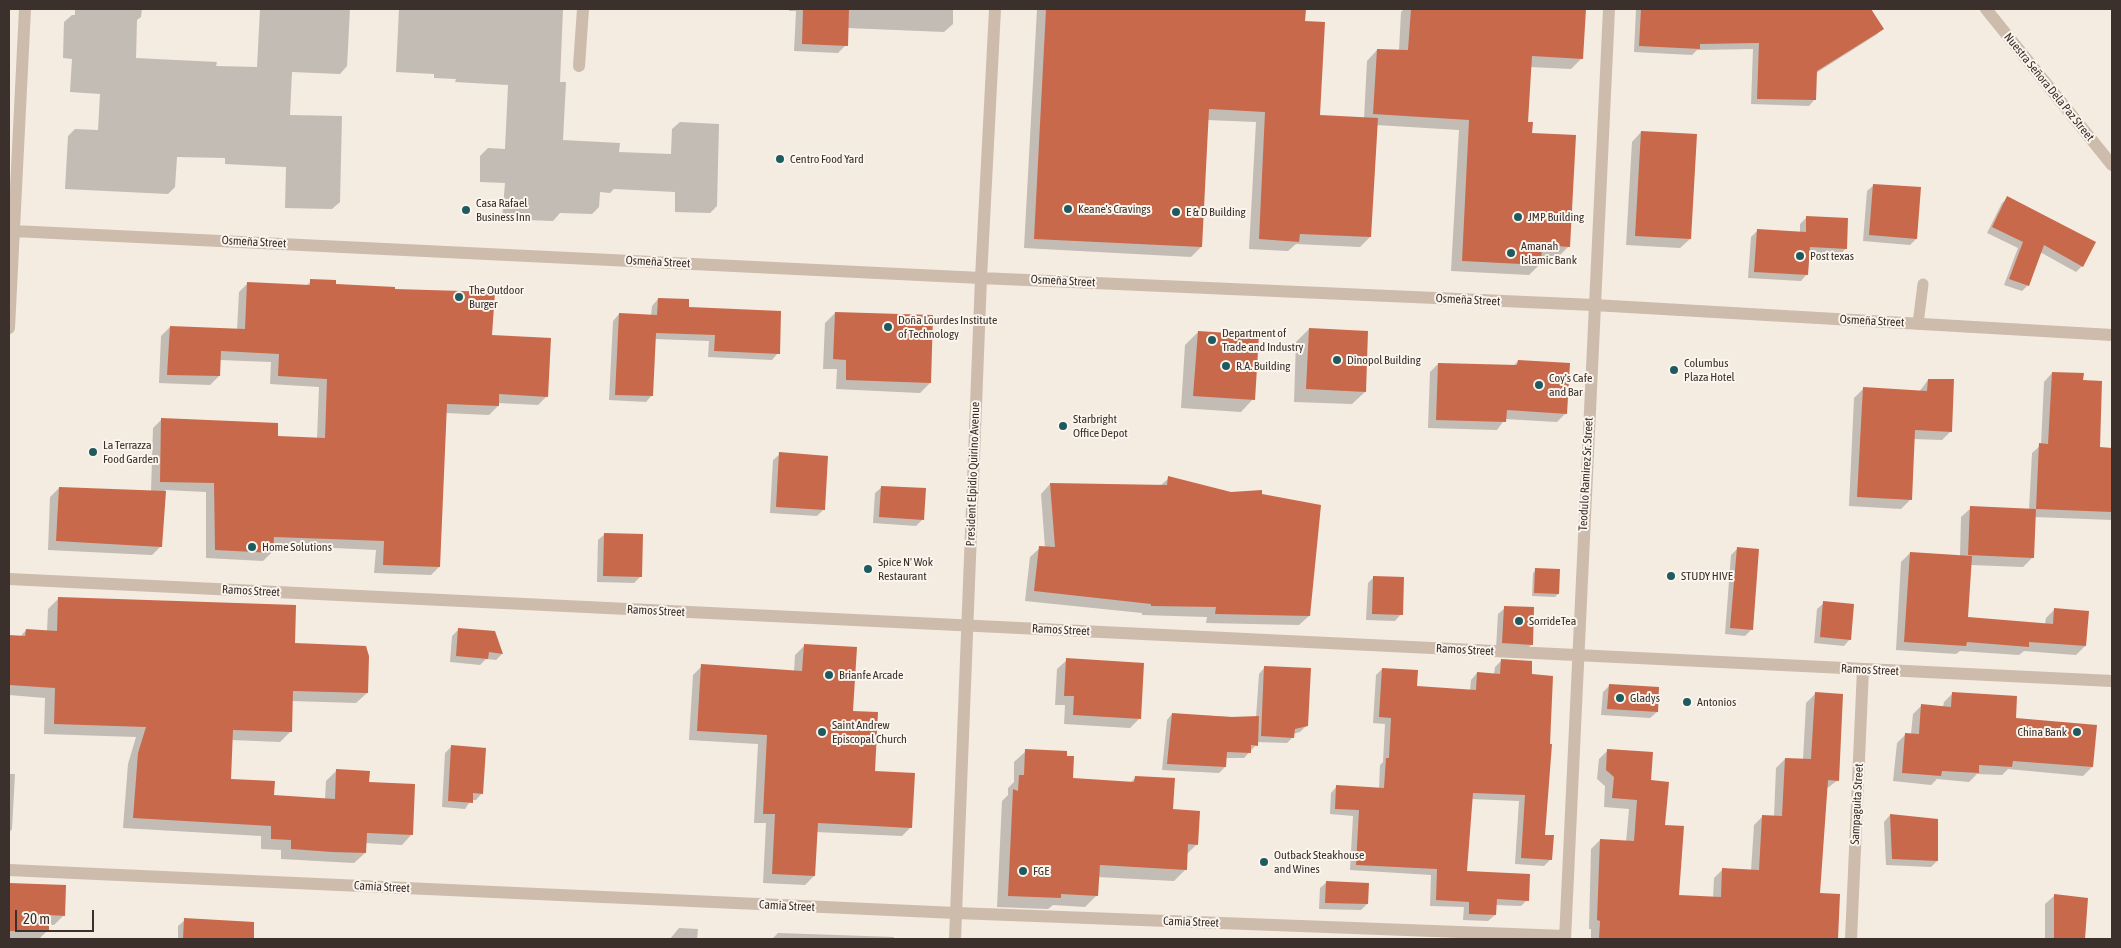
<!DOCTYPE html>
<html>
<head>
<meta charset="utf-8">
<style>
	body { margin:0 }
	#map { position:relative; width:2121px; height:948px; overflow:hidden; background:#f4ebe1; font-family:"Asap Condensed",sans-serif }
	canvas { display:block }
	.frame { position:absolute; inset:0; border:10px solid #3b302b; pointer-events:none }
	.scale { position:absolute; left:15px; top:910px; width:79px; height:22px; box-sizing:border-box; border:2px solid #3b302b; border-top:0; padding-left:6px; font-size:15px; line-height:18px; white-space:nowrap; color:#3b302b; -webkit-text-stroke:4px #fbf5ee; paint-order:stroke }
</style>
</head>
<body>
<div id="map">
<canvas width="2121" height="948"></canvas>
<div class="frame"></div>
<div class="scale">20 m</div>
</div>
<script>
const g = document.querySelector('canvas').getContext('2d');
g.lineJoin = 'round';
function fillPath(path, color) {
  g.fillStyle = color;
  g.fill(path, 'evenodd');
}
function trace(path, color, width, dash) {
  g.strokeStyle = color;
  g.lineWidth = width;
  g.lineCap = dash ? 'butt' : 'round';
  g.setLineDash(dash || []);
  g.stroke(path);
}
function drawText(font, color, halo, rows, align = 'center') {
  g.font = font + ' "Asap Condensed",sans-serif';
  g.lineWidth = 4;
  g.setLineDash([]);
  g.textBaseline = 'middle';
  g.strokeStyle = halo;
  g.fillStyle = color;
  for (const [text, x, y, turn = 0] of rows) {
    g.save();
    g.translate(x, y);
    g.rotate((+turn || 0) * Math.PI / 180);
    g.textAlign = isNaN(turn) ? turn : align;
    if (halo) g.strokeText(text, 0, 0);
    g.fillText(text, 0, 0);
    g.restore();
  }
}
fillPath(new Path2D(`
	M75,9H142L141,17L137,20L136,58L217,62L216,66L257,67L260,9H350L347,66L340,74L292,72L290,115L342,116L340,202L332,209L285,208L286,167L225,164V158L177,157L175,187L168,194L65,189L68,136L75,129L98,130L100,94L70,92L72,59L63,58L64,22L72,15H75Z
	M399,9H563L560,82H566L563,140L620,143L619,152L671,154L672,129L680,122L719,124L717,206L710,213L675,212V192L614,189L610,193L600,192L599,207L592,214L560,213L553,221L502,219L505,183L480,182V156L488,148L505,149L508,85L455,82L456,79L434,78V74L396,72Z
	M789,9H953V24L944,32L847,28L846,45L838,53L794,51L796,11H789Z
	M1037,9H1304V22L1318,116L1364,119L1367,61L1377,50L1399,51L1401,12L1404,9H1584L1582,58L1571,69L1530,67L1527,123L1569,246L1558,257L1541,256L1540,264L1529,275L1451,271L1459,130L1376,125L1370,237L1360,247L1296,244L1288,251L1249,249L1256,122L1207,120L1201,247L1191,257L1024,248Z
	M1636,9H1700V11L1783,9L1782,17L1795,9H1871L1883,29L1876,35L1816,73L1815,99L1809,106L1751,104L1753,49L1697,50L1692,55L1634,52Z
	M1641,132L1690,239L1680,248L1626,245L1632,142Z
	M1874,185L1916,239L1910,245L1863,241L1867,191Z
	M2008,198L2095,243L2082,266L2076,272L2040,252L2028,285L2022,291L2004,285L2018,248L1987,233L2002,203Z
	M1806,218L1846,248L1840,255L1808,253L1807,274L1801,281L1748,278L1751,237L1757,231L1800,233V224Z
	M311,281L394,291L491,337L547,396L538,405L498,403V406L489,415L446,413L439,567L431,575L374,573L376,550L272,545V552L263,561L206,558V492L165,490L161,546L152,555L48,550L50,497L59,488L151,492L153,428L162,419L276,437L317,439L319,387L270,384L271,362L220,360L219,376L210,385L159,383L161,336L170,327L237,330L239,292L248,283L306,286Z
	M658,299L688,308L778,353L772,360L708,357L709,341L655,339L652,395L646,402L609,400L613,321L619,314L651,316L652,306Z
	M835,313L930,383L920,393L836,389L837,369H823L825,323Z
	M1309,329L1365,392L1352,404L1294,402L1296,342Z
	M1198,332L1253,399L1241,412L1181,408L1185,345Z
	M1518,361L1565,414L1557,422L1505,419L1497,430L1428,428L1430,372L1438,364L1513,366Z
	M2052,373L2082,381L2098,448L2112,449V520L2034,517L2033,557L2023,567L1971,565L1967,618L2045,624L2046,618L2054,610L2085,646L2076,655L2024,651L2019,655L1960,651L1956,654L1896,650L1901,562L1910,553L1960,557L1961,517L1971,508L2029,510L2032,453L2041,445L2044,382Z
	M1928,380L1951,431L1942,440L1913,439L1910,500L1901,509L1849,506L1854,398L1863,389L1919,392Z
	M780,454L827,457L823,510L817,516L770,513L773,460Z
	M1169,478L1231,493L1261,495L1309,616L1299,625L1206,623L1207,617L1142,615V613L1025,601L1030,557L1040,548H1045L1041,494L1050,484L1160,486Z
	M882,487L923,519L916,526L873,523L875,493Z
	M605,534L641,576L634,583L597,582L598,540Z
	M1737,549L1751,630L1745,636L1725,634L1731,555Z
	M1536,570L1558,594L1555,597L1532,596L1533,573Z
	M1374,577L1401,614L1395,621L1366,620L1368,583Z
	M59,598L294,644L367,693L356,703L292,701L291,731L280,742L232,740L230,780L273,796L325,799L326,781L336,771L368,783L412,834L402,845L365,843V853L354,863L281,859V850L261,849V836L123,828L128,764L136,737L44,734L45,698L9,695V636L20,637L26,630L47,632L48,609Z
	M1824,603L1850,639L1844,646L1814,643L1817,609Z
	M1505,608L1532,644L1525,651L1496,649L1498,614Z
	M458,630L494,632L502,654L496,660L486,659L480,665L450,662L452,636Z
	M804,646L852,712L874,773L911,827L902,836L816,832L814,876L805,885L763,883L766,823H754L758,744L689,740L693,675L702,666L794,672L795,655Z
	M1067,660L1140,718L1130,728L1064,724L1065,705H1055L1057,669Z
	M1501,661L1551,859L1544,866L1515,864L1519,801L1471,799L1466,873L1527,900L1521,906L1495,905V915L1488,921L1463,920L1464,907L1430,906L1431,875L1350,870L1353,816L1330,814L1331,793L1337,786L1379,788L1380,765L1383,762L1385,724L1373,723L1376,675L1382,669L1415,688L1470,691L1471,680L1477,673L1494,675L1495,667Z
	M1265,667L1307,725L1300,732L1293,734V737L1287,743L1257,742L1256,745L1244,758H1225V767L1219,773L1162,770L1167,720L1172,714L1256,718L1259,674Z
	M1609,686L1657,712L1650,718L1601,715L1603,692Z
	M1953,693L2014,719L2092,767L2083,776L2008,769L2002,775L1977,774L1969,782L1937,779L1931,785L1893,781L1897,743L1906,734H1911L1913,714L1922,705L1943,707L1944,702Z
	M1815,694L1838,780L1826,789L1818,894L1839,895L1837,939H1591V929H1589L1591,849L1600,840L1626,842L1629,809L1604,807L1605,786L1597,779L1599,759L1608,750L1649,782L1664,826L1678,896L1713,898L1714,878L1723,869L1751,871L1754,825L1763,816L1774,817L1776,768L1785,759L1803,760L1806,703Z
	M451,747L482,793L476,800H471L465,809L442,807L445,753Z
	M1026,751L1072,779L1130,783L1135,778L1172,811L1197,844L1186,855V869L1174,881L1098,877L1097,895L1085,907L1053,905L1048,909L997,907L1002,801L1008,795V788L1014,782V762Z
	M9,774H15L12,829L9,833Z
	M1890,815L1937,861L1931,867L1886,865L1884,822Z
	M1327,882L1367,904L1361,910L1319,909L1320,888Z
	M9,885L65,886L64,915L54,925L48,924L47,931L39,939H9Z
	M2054,896L2087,899L2084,939H2045V904Z
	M185,920L220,922L219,939H178V926Z
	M679,928L698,929L697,939H670Z
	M778,933L894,937V939H772Z
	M1886,938L1911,939H1885Z`), '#0003');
fillPath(new Path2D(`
	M803,9H849L848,46L802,44Z
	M1046,9H1306L1305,21L1325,22L1320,115L1378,118L1371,237L1300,234L1299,242L1259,239L1265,112L1209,109L1202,247L1034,239Z
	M1411,9H1586L1583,59L1532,56L1528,122H1533L1532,133L1576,135L1570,247L1542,245L1541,265L1462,261L1469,120L1373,114L1377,49L1408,50Z
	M1641,9H1871L1884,29L1817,71L1816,100L1757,99L1759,43L1700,44V49L1639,46Z
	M1641,131L1697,134L1691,239L1635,236Z
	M1873,184L1921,187L1917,239L1869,235Z
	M2007,196L2096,242L2083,267L2044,245L2029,286L2009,279L2023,242L1992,227Z
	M1806,216L1848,218L1847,249L1810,247L1808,275L1754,272L1757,229L1806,232Z
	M310,279L336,280V284L395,287V289L495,292L492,335L551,338L548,397L499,394V406L447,404L440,567L383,565L384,541L274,537L273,553L215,550L214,483L160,482L161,418L278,423V436L325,438L327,379L278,376L279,354L221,351L220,376L167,375L170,326L245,329L247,282L310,285Z
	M658,298L689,299V307L781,311L780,354L714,351L715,335L656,333L653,396L615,395L619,313L657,315Z
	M835,312L933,315L931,383L846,380V360L833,359Z
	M1309,328L1368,331L1366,392L1306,389Z
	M1198,331L1259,335L1255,400L1193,396Z
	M1518,360L1570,363L1567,414L1507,410L1506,422L1436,420L1438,363L1517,365Z
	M2052,372L2084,373L2083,380L2102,381L2100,447L2112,448V512L2036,509L2039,443L2048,444Z
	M1928,379H1954L1952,432L1915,430L1912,500L1857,497L1863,387L1927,391Z
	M779,452L828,456L825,510L776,507Z
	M1168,476L1231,492L1262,490V494L1321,505L1310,616L1215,614L1216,607L1151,606V604L1034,591L1039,546L1055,547L1050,483L1167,485Z
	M881,486L926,488L924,520L879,517Z
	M59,487L166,491L162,547L56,541Z
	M1970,506L2036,509L2034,558L1968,555Z
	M604,533L643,534L642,577L603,576Z
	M1737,547L1759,549L1753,630L1730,628Z
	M1910,552L1972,556L1968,617L2053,624L2054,608L2089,611L2086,646L2029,642V647L1967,642L1966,646L1904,642Z
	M1535,568L1560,569L1559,594L1534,593Z
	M1373,576L1404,577L1403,615L1372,614Z
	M58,597L296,605L295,643L366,646L369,656L368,693L293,691L292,732L233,730L231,779L275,781L274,795L335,799L336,769L370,771L369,782L415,784L413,835L367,833L366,853L332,852L291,849V840L271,839V826L133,818L138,753L146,727L54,724L55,688L9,685V635L25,636L26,629L57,631Z
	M1823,601L1854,604L1851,640L1820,637Z
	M1504,606L1534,607L1533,645L1502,643Z
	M458,628L495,631L503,654L489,652L488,659L456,656Z
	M804,644L857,647L853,711L878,712L875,771L915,773L912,828L818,823L815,876L772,874L775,814H763L767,735L697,731L701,664L802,671Z
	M1066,658L1144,663L1141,719L1073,715L1074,696H1064Z
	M1501,659L1532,661V674L1553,676L1550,744H1552L1545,835H1554L1552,860L1521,858L1525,795L1473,793L1467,871L1530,874L1529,901L1497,899L1496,915L1469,914V902L1436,900L1437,869L1356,865L1359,810L1335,809L1336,785L1384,788L1386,758H1389L1391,718L1379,717L1382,668L1418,670L1417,686L1476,690L1477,672L1500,674Z
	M1264,666L1311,668L1308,726L1295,729L1294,738L1261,736Z
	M1609,684L1659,687L1658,712L1607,709Z
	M1815,692L1843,694L1839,781L1828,780L1820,893L1840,894L1838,939H1599L1600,921L1597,920L1600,839L1634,841L1637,800L1612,798L1614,777L1606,770L1607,749L1653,752L1651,780L1669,782L1665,825L1684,826L1679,895L1721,897L1722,868L1759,870L1762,815L1782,816L1785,758L1811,759Z
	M1952,692L2017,696L2016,718L2097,725L2093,767L2013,761L2012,767L1979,765V773L1942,771L1941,776L1902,773L1905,733L1919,734L1921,704L1951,707Z
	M1172,713L1231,717L1259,716L1258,746L1251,745V753L1227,752L1226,767L1167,764Z
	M451,745L486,748L483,794L473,793V803L448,801Z
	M1025,749L1067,751V756H1074L1073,778L1134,782L1135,776L1175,778L1173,809L1200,811L1198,845L1188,844L1187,870L1100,865L1098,896L1061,894V898L1008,896L1013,789L1018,791L1019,775H1024Z
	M1890,814L1938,819V861L1892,859Z
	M1326,881L1369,883L1368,904L1325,903Z
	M9,883L66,885L65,916L49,915V932L9,931Z
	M2054,894L2088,898L2085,939H2054Z
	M184,918L254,922V939H183Z`), '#c8694b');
trace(new Path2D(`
	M1918,324L1923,284`), '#cdbbac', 11);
trace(new Path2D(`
	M1986,9L2112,165
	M579,66L583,9
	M14,231L981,278
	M9,328L25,9
	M9,579L2112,681
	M9,870L956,913L1565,936
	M1565,939L1609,9
	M1851,939L1863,669`), '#cdbbac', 12);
trace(new Path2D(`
	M981,278L1594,305L2112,335
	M955,939L981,278L995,9`), '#cdbbac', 12);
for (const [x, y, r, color] of [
	[780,159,5,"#1f5a5e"],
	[1068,209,5,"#1f5a5e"],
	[466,210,5,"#1f5a5e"],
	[1176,212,5,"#1f5a5e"],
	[1518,217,5,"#1f5a5e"],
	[1511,253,5,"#1f5a5e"],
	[1800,256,5,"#1f5a5e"],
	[459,297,5,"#1f5a5e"],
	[888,327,5,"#1f5a5e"],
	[1212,340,5,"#1f5a5e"],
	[1337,360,5,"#1f5a5e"],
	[1226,366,5,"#1f5a5e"],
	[1674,370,5,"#1f5a5e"],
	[1539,385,5,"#1f5a5e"],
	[1063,426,5,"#1f5a5e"],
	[93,452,5,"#1f5a5e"],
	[252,547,5,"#1f5a5e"],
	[868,569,5,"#1f5a5e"],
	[1671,576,5,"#1f5a5e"],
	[1519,621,5,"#1f5a5e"],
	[829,675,5,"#1f5a5e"],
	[1620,698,5,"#1f5a5e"],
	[1687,702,5,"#1f5a5e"],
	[822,732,5,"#1f5a5e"],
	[2077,732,5,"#1f5a5e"],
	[1264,862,5,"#1f5a5e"],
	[1023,871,5,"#1f5a5e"]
]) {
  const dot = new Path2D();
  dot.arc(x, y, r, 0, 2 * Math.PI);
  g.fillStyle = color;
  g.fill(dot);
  trace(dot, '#fbf5ee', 2);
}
drawText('12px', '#3b302b', '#fbf5ee', [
	["Nuestra Señora Dela Paz Street",2049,87,51],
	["Osmeña Street",254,242,3],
	["Osmeña Street",658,262,3],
	["Osmeña Street",1063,281,3],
	["Osmeña Street",1468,300,3],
	["Osmeña Street",1872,321,3],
	["President Elpidio Quirino Avenue",973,474,-88],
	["Teodulo Ramirez Sr. Street",1586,474,-87],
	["Ramos Street",251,591,3],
	["Ramos Street",656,611,3],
	["Ramos Street",1061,630,3],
	["Ramos Street",1465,650,3],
	["Ramos Street",1870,670,3],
	["Sampaguita Street",1857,804,-87],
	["Camia Street",382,887,3],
	["Camia Street",787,906,3],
	["Camia Street",1191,922,2]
]);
drawText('12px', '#3b302b', '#fbf5ee', [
	["Centro Food Yard",790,159],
	["Casa Rafael",476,203],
	["Business Inn",476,217],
	["Keane's Cravings",1078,209],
	["E & D Building",1186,212],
	["JMP Building",1528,217],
	["Amanah",1521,246],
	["Islamic Bank",1521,260],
	["Post texas",1810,256],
	["The Outdoor",469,290],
	["Burger",469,304],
	["Doña Lourdes Institute",898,320],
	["of Technology",898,334],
	["Department of",1222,333],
	["Trade and Industry",1222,347],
	["Dinopol Building",1347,360],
	["Columbus",1684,363],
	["Plaza Hotel",1684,377],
	["R.A. Building",1236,366],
	["Coy's Cafe",1549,378],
	["and Bar",1549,392],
	["Starbright",1073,419],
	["Office Depot",1073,433],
	["La Terrazza",103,445],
	["Food Garden",103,459],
	["Home Solutions",262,547],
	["Spice N' Wok",878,562],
	["Restaurant",878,576],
	["STUDY HIVE",1681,576],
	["SorrideTea",1529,621],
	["Brianfe Arcade",839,675],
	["Gladys",1630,698],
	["Antonios",1697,702],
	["Saint Andrew",832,725],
	["Episcopal Church",832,739],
	["China Bank",2067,732,"right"],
	["Outback Steakhouse",1274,855],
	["and Wines",1274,869],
	["FGE",1033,871]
], 'left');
</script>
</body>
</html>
